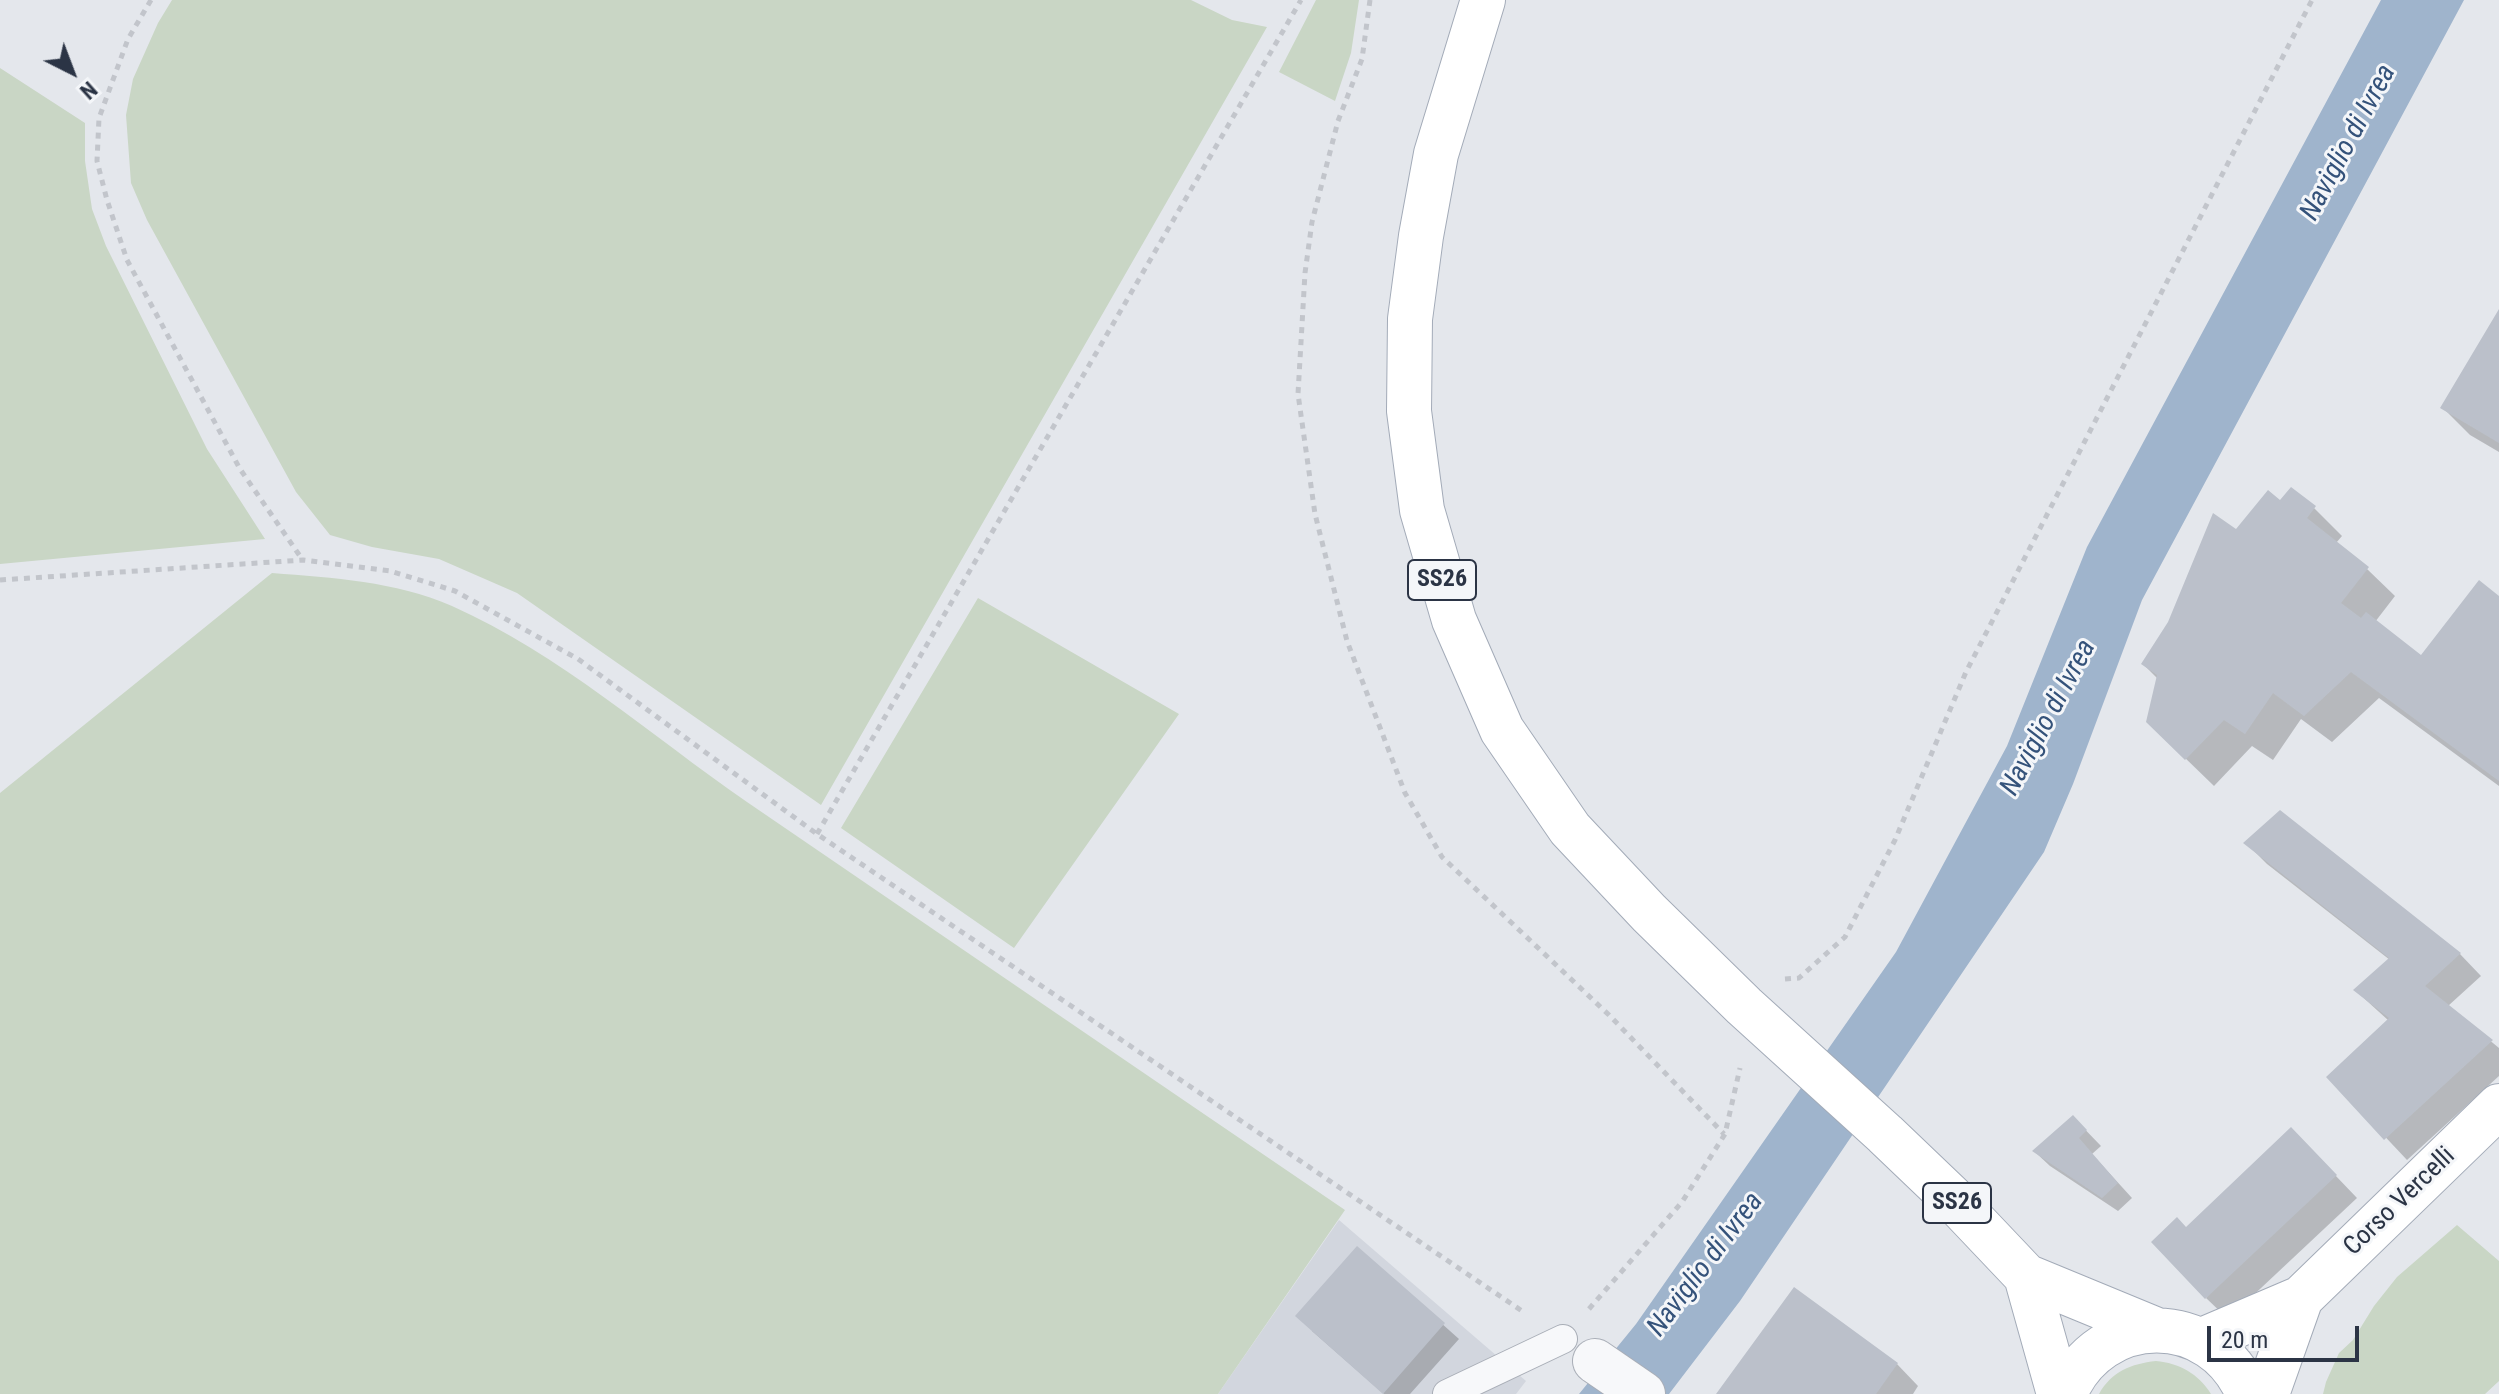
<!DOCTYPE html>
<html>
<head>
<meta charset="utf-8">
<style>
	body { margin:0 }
	#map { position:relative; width:2499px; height:1394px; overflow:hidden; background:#e4e7ec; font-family:"Roboto Condensed",sans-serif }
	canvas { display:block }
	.north { position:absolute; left:32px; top:32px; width:80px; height:80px; -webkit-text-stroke:6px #f4f6f9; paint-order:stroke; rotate:138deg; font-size:22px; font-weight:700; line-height:32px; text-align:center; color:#2b3445 }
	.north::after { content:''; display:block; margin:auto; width:28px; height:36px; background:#2b3445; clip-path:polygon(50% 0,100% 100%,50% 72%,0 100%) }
	.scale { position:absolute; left:2207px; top:1326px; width:152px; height:36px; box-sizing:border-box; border:4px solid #2b3445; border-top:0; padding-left:10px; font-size:24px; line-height:28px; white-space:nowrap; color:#2b3445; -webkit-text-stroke:6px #f4f6f9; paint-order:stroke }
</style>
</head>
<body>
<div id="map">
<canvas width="2499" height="1394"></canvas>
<div class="north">N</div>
<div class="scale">20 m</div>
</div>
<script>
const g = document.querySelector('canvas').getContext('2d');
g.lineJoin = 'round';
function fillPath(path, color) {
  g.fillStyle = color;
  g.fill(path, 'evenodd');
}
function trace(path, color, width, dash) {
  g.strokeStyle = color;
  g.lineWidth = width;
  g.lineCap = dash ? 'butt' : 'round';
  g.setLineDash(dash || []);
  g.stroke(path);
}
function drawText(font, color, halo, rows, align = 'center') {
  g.font = font + ' "Roboto Condensed",sans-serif';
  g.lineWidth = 6;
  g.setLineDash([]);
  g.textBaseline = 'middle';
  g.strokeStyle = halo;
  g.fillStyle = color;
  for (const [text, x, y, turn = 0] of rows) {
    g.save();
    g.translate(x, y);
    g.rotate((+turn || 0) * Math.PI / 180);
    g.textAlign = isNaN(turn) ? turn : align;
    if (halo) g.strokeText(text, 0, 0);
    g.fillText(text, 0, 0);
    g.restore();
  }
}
fillPath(new Path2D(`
	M1339,1220L1526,1381L1516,1394H1218Z`), '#d2d6de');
fillPath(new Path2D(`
	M172,0H1191L1232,20L1267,27L821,805L517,593L439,559L372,547L330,535L296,492L147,220L131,183L126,115L133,79L158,23Z
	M1316,0H1359L1351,53L1335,101L1279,72Z
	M0,68L85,123V161L92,209L106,246L207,449L265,539L0,564Z
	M272,573C334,578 394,581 452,606C560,654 650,735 747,802C946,938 1145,1074 1345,1210L1218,1394H0V793Z
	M978,598L1179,714L1014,948L841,828Z
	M2457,1225L2499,1261V1381L2485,1394H2323L2326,1382L2339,1353L2353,1340L2374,1306L2397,1277Z
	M2156,1361C2179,1363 2199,1374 2211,1394H2099C2112,1371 2131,1364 2156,1361Z`), '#c9d6c5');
fillPath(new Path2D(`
	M2381,0H2464L2142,600L2073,784L2044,852L1740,1301L1669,1394H1579L1636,1324L1896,952L2007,746L2087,547Z`), '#9fb4cc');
fillPath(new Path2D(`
	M2499,313V452L2470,435L2443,408Z
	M2280,503L2314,508L2342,536L2336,543L2367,569L2395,596L2375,622L2421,657L2499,598V786L2379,698L2332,742L2301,719L2273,760L2252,746L2214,786L2148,722L2158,679L2143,664L2237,532Z
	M2280,813L2460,954L2481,976L2448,1006L2499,1048V1076L2407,1160L2329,1077L2389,1021L2356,991L2390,960L2267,864L2246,843Z
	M2073,1117L2101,1146L2092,1154L2132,1198L2118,1211L2050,1166L2035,1152Z
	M2313,1152L2357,1198L2228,1319L2206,1298Z
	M1357,1248L1459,1339L1410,1394H1384L1312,1331Z
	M1897,1364L1918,1386L1913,1394H1719Z`), '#0003');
fillPath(new Path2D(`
	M2499,309V443L2440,408Z
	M2291,487L2316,506L2307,518L2369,567L2341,603L2361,618L2366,612L2421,655L2479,580L2499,596V781L2351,672L2304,716L2273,693L2245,734L2224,720L2185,760L2146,722L2157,675L2141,664L2168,622L2213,513L2236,529L2268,490L2280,500Z
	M2280,810L2461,953L2425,986L2493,1040L2384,1140L2326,1077L2389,1018L2353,990L2389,958L2243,843Z
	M2073,1115L2087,1130L2079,1138L2118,1183L2102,1198L2032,1151Z
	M2291,1127L2337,1175L2205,1299L2151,1242L2177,1217L2186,1227Z
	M1357,1246L1445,1323L1383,1394L1295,1316Z
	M1794,1287L1898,1363L1876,1394H1716Z`), '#bbc0ca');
const lane = new Path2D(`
	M1447,1394L1563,1339`);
const street = new Path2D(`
	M1595,1361L1643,1394`);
const primary = new Path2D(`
	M1483,0L1436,154L1421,236L1410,319L1409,411L1422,510L1454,620L1502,730L1570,829L1649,913L1744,1006L1885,1134L1952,1198L2026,1276L2157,1330
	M2026,1276L2059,1394
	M2200,1341L2301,1298L2499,1106
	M2065,1394C2100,1310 2213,1309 2248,1394
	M2267,1394L2301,1298`);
trace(lane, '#a9aeb7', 30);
trace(street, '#a9aeb7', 46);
trace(primary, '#a3abb8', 46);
trace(new Path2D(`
	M151,0L128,39L99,118L97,161L107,200L127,260L240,469L302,559
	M1370,0L1362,59L1338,121L1312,222L1305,273L1298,394L1315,514L1347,641L1405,793L1442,857L1609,1015L1724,1134
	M0,580L303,560L390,571L455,591L578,659L817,834L1525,1313
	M817,834L1301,0
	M1785,979L1799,978L1845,937L1895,840L1966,672L2312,0
	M1589,1309L1682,1202L1725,1134L1740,1068`), '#c2c5cb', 5, [6, 6]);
trace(lane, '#f7f8fa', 28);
trace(street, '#f7f8fa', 44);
trace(primary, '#fff', 44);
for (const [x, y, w] of [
	[1442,580,68],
	[1957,1203,68]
]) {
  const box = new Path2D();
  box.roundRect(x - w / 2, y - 20, w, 40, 6);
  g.fillStyle = '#f4f6f9';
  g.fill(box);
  trace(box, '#2b3445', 2);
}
drawText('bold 24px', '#2b3445', null, [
	["SS26",1442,580],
	["SS26",1957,1203]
]);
drawText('26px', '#2b3445', '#f4f6f9', [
	["Corso Vercelli",2400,1202,-44]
]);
drawText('italic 28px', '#34527a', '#f4f6f9', [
	["Naviglio di Ivrea",2349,143,-62],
	["Naviglio di Ivrea",2049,718,-62],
	["Naviglio di Ivrea",1706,1265,-53]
]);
</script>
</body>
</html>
